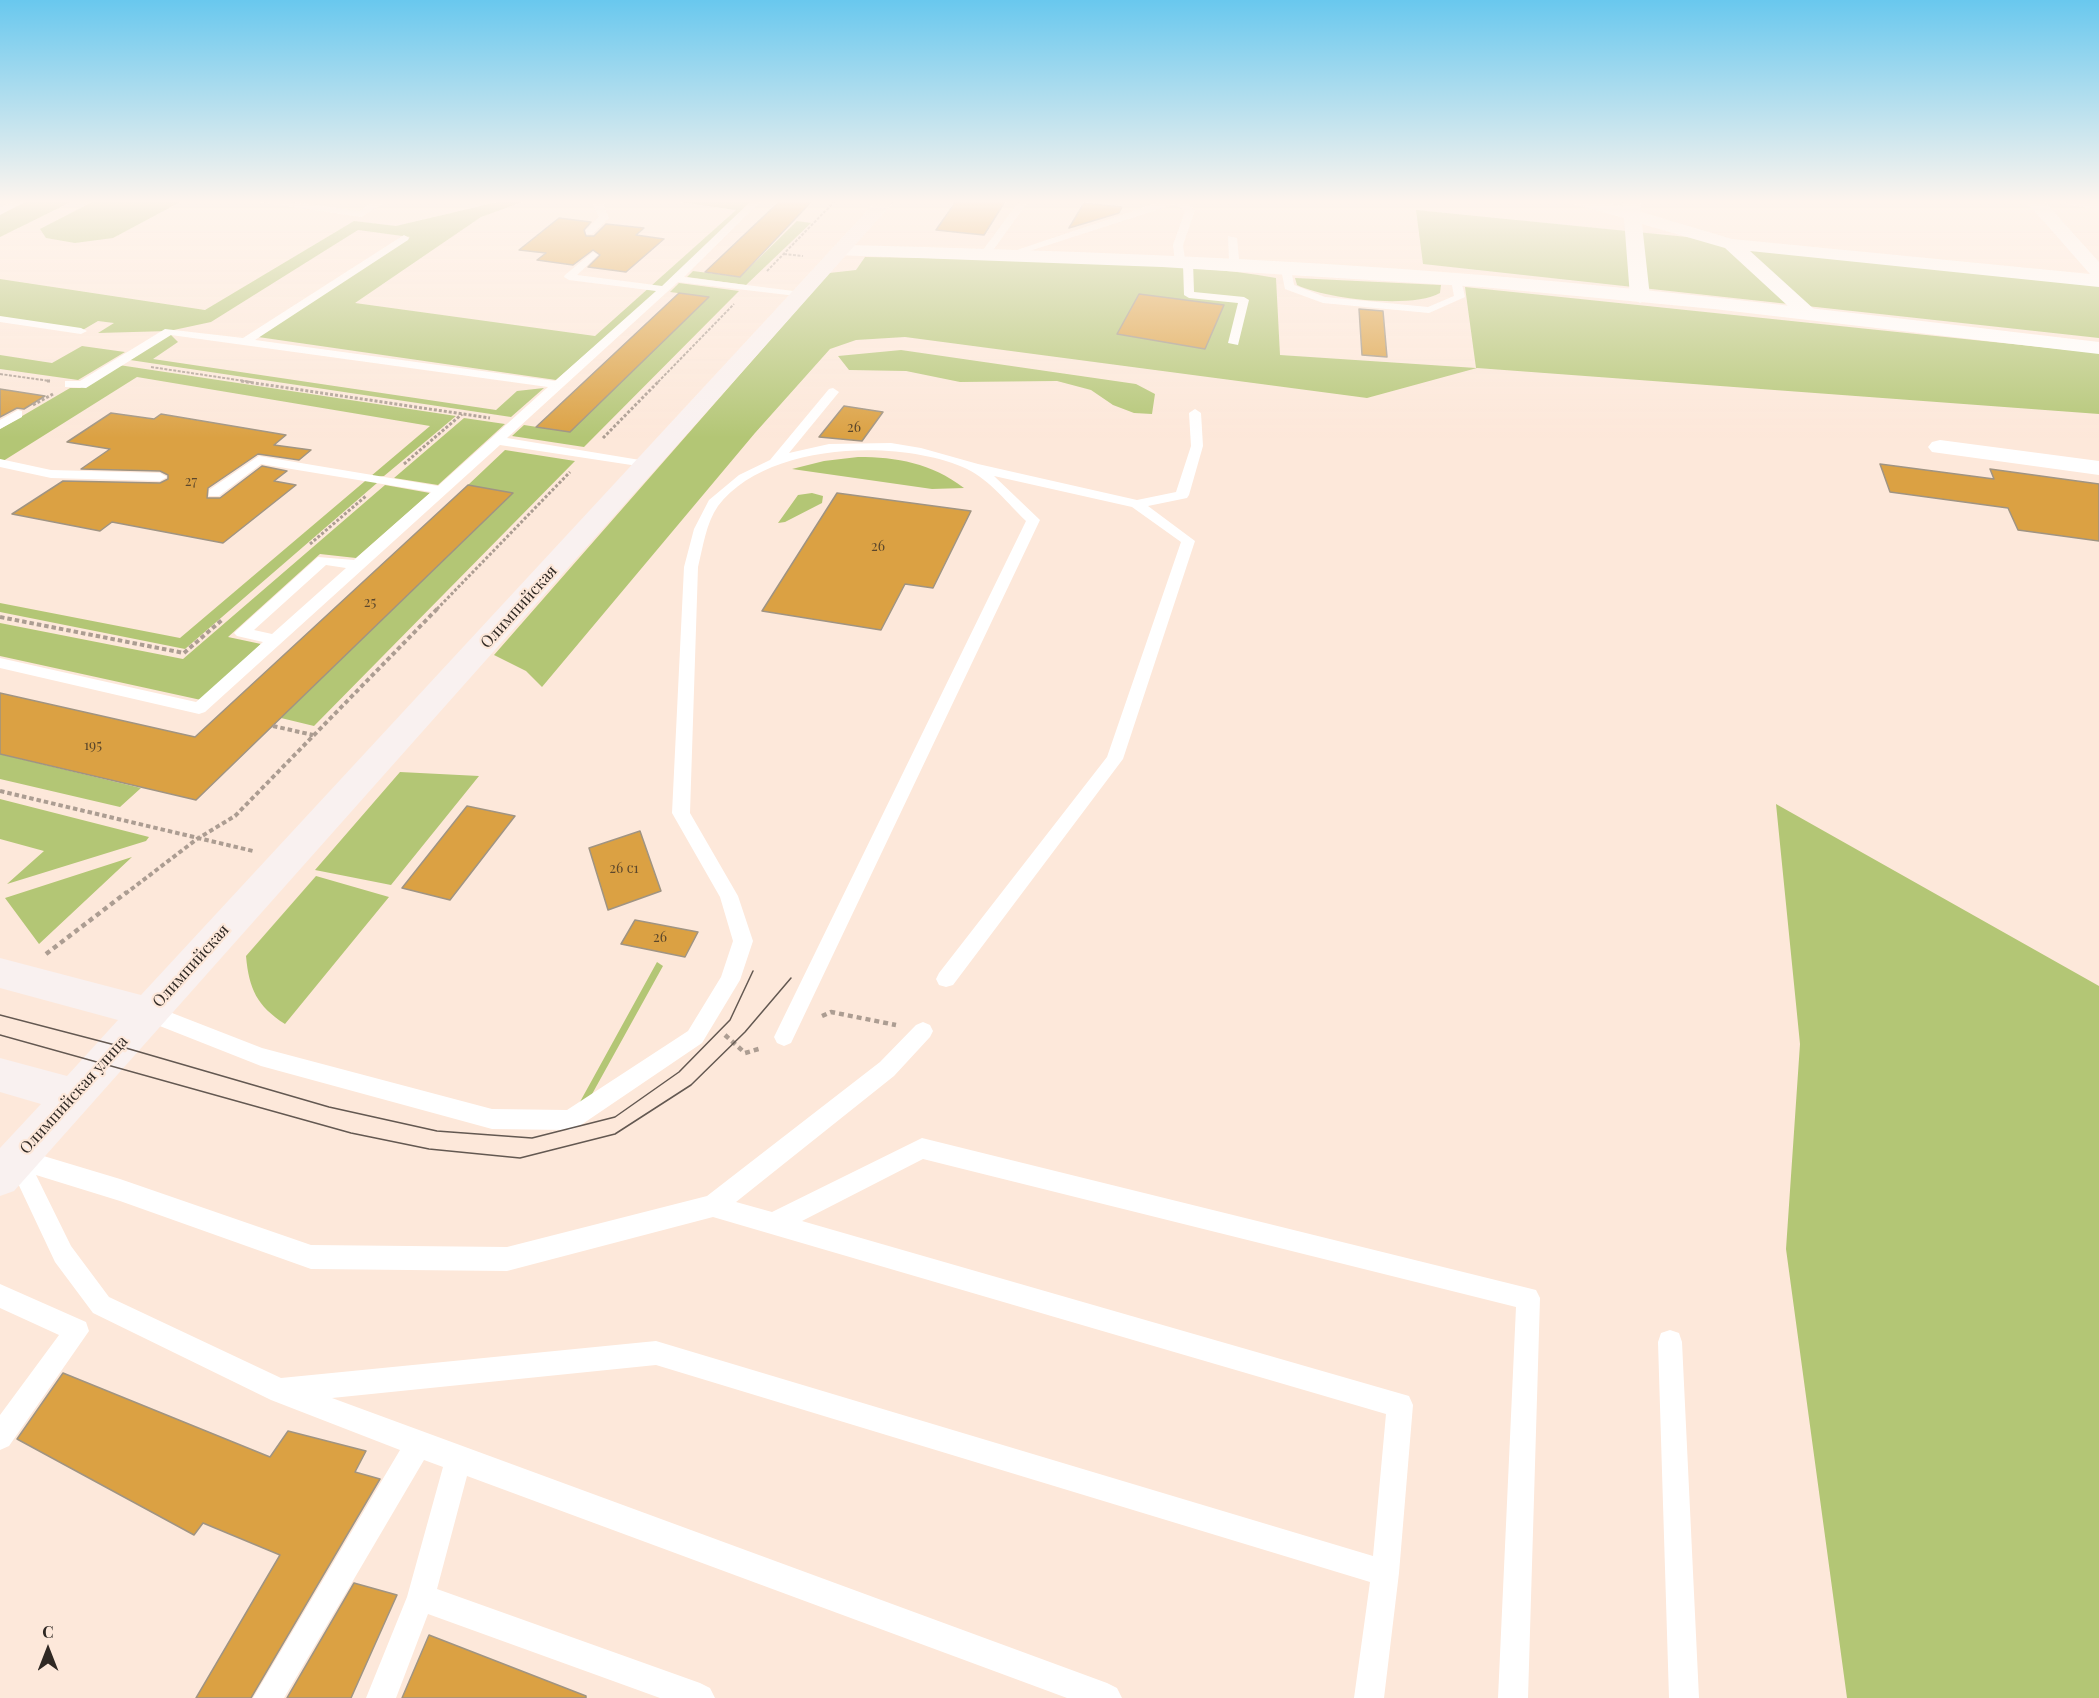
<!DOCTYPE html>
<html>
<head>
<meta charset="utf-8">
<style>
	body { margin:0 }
	#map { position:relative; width:2099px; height:1698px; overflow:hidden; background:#fde8da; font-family:"Playfair Display",serif }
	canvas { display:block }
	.north { position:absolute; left:18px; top:1620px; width:60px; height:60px; -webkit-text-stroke:4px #fde8da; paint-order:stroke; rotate:0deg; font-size:16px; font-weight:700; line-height:24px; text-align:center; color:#302924 }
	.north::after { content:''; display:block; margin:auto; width:21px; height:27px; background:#302924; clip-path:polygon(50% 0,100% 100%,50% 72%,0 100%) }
</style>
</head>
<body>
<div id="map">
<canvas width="2099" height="1698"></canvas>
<div class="north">С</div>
</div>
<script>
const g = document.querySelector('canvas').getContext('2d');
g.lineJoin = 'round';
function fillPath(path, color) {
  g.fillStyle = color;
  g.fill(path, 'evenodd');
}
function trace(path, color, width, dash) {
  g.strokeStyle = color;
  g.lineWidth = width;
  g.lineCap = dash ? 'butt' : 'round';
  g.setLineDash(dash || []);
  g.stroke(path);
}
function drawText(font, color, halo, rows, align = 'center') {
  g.font = font + ' "Playfair Display",serif';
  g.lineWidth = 4.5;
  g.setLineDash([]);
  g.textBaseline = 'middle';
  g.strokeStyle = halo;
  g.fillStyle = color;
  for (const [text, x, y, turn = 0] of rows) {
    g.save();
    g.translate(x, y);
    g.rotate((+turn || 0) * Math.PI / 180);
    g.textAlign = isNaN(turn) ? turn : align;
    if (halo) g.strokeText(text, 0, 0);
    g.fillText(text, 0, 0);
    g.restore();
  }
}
fillPath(new Path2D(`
	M25,200H75L0,237V212Z
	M96,200H184L113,238L75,243L46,238L40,229Z
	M506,200H528L481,217L355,303L595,336L736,210L665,200H753L658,291L556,380L258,337L410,237L358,230L211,322L169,331L98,333L114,323L98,321L81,331L0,319V279L205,310L354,221L396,226Z
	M1416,210L2099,278V338L1423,264Z
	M797,221L811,223L746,285L687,277L693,271L740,277Z
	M865,257C949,258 1033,260 1117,264C1170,267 1224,268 1276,278L1280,355L1476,368L1465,287L2099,353V414L1477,368L1367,398L905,337L856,340L830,349L755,433L542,687L526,671L494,655L829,273L856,270Z
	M1295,278L1441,285L1440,293C1412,309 1326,299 1297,285Z
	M679,283L739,291L584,447L512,436L524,425L570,432L708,297L670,292Z
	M170,334L178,342L153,359L496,410L517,391L544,388L511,417L130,360Z
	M82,346L125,352L78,380L0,369V355L52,363Z
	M901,350L1136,384L1155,394L1152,414L1134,413L1113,405L1091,390L1057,381L960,382L906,371L849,370L838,356Z
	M119,365L456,416L384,476L370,478L377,483L185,649L0,612V603L180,638L430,426L137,377L0,463V429L70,388H80Z
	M464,418L505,424L438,485L394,478Z
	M505,450L575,461L314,726L281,718L512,494L468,485Z
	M858,457C897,457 931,463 964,488L932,489L792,469L824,461Z
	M385,485L430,493L356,558L320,554L228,637L261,644L201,700L0,656V623L183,659Z
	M812,493L823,496L822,503L785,522L778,523L798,495Z
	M0,754L141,788L120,807L0,779Z
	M400,772L479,776L391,885L315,870Z
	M0,799L149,837L146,841L7,884L44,851L0,839Z
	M1776,804L2099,986V1698H1847L1786,1249L1800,1044Z
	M132,857L39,944L5,898Z
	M316,876L389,897L285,1024C257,1006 249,989 246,956Z
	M657,962L663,966L586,1105L570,1120Z`), '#b3c675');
const building = new Path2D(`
	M781,200H813L740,277L705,272Z
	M957,200H1006L984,235L936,230Z
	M1084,203L1122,207L1119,213L1069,228Z
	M559,218L591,222L584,230L586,236H594L606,224L644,228L636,235L664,239L626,272L588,267L600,255L593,250L573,265L537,260L546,253L519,250Z
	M679,293L709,297L570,432L536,427Z
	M1139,294L1224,305L1205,349L1117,334Z
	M1359,309L1383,311L1387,357L1362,355Z
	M0,389L45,396L24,409L17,408L0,417Z
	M844,406L883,412L862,441L819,437Z
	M111,413L154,419L161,414L286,435L274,445L311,450L299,460L258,454L208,488L207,498H220L262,466L287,471L274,481L296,485L223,543L112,522L100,531L12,514L63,481L160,483L168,479V475L160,471L81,469L110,449L67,442Z
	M1880,464L1994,479L1990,469L2099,484V541L2018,530L2008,508L1890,492Z
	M468,485L513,493L196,800L0,754V693L195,737Z
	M837,493L971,511L933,588L905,584L881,630L762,611Z
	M467,806L515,816L450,900L402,888Z
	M640,831L661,891L608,910L589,848Z
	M635,920L698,932L685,957L621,944Z
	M63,1373L270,1457L288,1431L366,1451L355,1472L380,1479L251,1698H196L280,1555L203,1523L194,1535L17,1439Z
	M354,1583L397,1595L351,1698H287Z
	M429,1635L586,1696V1698H402Z`);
fillPath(building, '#dba143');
trace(building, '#a09482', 1.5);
trace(new Path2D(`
	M784,254L803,256
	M767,271L836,200
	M151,367L251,382
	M0,374L50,381
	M658,382L734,304`), '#ac9d92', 2, [3, 1.5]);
trace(new Path2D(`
	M47,381H50
	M241,381L490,418
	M33,405L53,394
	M603,438L659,381
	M404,464L462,414
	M310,544L366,496
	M437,609L570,472`), '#ac9d92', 3, [3, 2]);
trace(new Path2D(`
	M0,617L184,653L223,619
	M273,726L313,735
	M0,791L253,851
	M125,894L197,839L235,816L438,608`), '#ac9d92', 4, [4.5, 3]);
trace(new Path2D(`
	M46,954L127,892
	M822,1016L831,1012L896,1025
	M725,1035L745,1053L762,1048`), '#ac9d92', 4.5, [5, 4]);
fillPath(new Path2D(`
	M17,200H29L0,215V208Z
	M247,200H276L359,211L377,200H388L361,217Z
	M597,200H607L603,205L609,218L592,234H586V230L599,217L593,204Z
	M752,200H762L684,277L801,292L805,293V297L678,282L507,438L646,461L652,465L651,468L500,445L205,712L199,714L0,668V658L196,702L263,642L237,636L234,633L237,630L318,557L354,560L431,492L261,464L219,496H209V490L259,456L438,486L548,387L171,335L86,388L65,387V381H80L165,329L243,338L404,235L409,238L408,240L255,340L555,381L656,291L569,280L564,277L565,275L593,252L598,255L577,275L662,286ZM326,565L346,568L272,634L254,630Z
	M1020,200H1029L989,256H981L980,254Z
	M1166,200H1183L1195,210L1183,245L1185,260L1193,262L1194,292L1244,297L1249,300L1238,345L1228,343L1238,303L1189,298L1184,295L1183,264L1175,262L1173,245L1185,211L1175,204L1014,256L1005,254Z
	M1228,236L1237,238L1239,260L1224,268L1219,265L1229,259Z
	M1286,266L1291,269L1294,285L1325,297L1428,307L1454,296L1451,280L1456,277L1461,280L1465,297L1429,313L1323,303L1285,289L1281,269Z
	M0,316L81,328L87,331L81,334L0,322Z
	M833,388L839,392L789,453L829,444L891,443L921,448L978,464L1137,500L1176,492L1191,446L1189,413L1195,409L1201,413L1203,446L1189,495L1187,498L1148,506L1195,541L1123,759L953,985L946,987L939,985L936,979L939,973L1107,757L1181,542L1132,507L994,476L1040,520L791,1043L784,1046L777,1043L774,1037L1026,521C1008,504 990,480 967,469C901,438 766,442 718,506C706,523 703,547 698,567L690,813L738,896L753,941L740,980L702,1043L578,1127L570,1130L492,1129L261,1066L142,1019L139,1013L142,1007L149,1004L262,1048L492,1109L567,1110L688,1031L721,977L733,941L720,897L672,813L684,567L694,529L709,500L739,475L770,460L829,389Z
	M18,410L22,411V417L0,429V420Z
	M0,459L51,470L160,473L167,477L160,481L51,478L0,467Z
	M923,1022L930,1025L933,1031L930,1037L894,1076L736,1202L772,1212L922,1138L1536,1290L1540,1298L1528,1698H1498L1516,1307L923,1159L802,1221L1409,1396L1413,1405L1399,1573L1384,1698H1354L1370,1582L656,1365L332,1398L1107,1683L1117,1688L1122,1698H1067L467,1476L437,1589L700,1683L710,1688L715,1698H660L428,1614L396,1698H366L407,1597L443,1467L424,1460L284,1698H253L400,1450L271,1400L93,1313L55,1262L6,1158L9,1151L17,1148L120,1179L311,1245L507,1247L707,1196L880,1062L916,1025ZM36,1175L120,1201L311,1269L507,1271L713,1217L1386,1414L1373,1556L656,1341L281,1378L109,1297L71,1246Z
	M0,1284L86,1322L89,1331L9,1446L0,1450V1415L59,1335L0,1308Z
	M1670,1330L1679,1333L1682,1342L1699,1698H1669L1658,1342L1661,1333Z`), '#fff');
fillPath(new Path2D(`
	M1572,200H1600L1623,207L1622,200H1640L1641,212L1732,239L2090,274L2025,200H2043L2099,262V287L1750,251L1815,310L1818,314L1815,318H1801L1725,248L1642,224L1650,297L1640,303L1630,297L1624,218L1574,204Z
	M2062,200H2099V209L2070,205Z
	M1940,440L2099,461V475L1932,452L1928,447L1932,442Z`), '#fff');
fillPath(new Path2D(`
	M843,245C1056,250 1269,258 1482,275C1688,292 1894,318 2099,342V354L1714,309L1482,287L1162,267L836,255L834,251Z`), '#fff');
fillPath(new Path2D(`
	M877,200H895L14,1191L0,1196V1148L41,1104L0,1092V1058L67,1076L118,1020L0,988V958L141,995Z`), '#f9f1f0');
trace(new Path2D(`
	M0,1015L119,1046L329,1107L437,1131L532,1138L615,1117L679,1072L730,1020L753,971
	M0,1035L351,1133L429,1149L520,1158L615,1134L691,1085L745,1032L791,978`), '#635851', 1.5);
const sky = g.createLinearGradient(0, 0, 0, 438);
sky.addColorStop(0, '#69c8ee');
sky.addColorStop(0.46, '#fef5ee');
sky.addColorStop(1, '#fef5ee00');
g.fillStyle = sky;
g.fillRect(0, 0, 2099, 438);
drawText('14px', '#5b472c', null, [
	["26",854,428],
	["27",191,482],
	["26",878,547],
	["25",370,603],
	["195",93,746],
	["26 с1",624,869],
	["26",660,938]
]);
drawText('16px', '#302924', '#fde8da', [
	["Олимпийская",519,607,-48],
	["Олимпийская",191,966,-48],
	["Олимпийская улица",74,1095,-48]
]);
</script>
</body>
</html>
